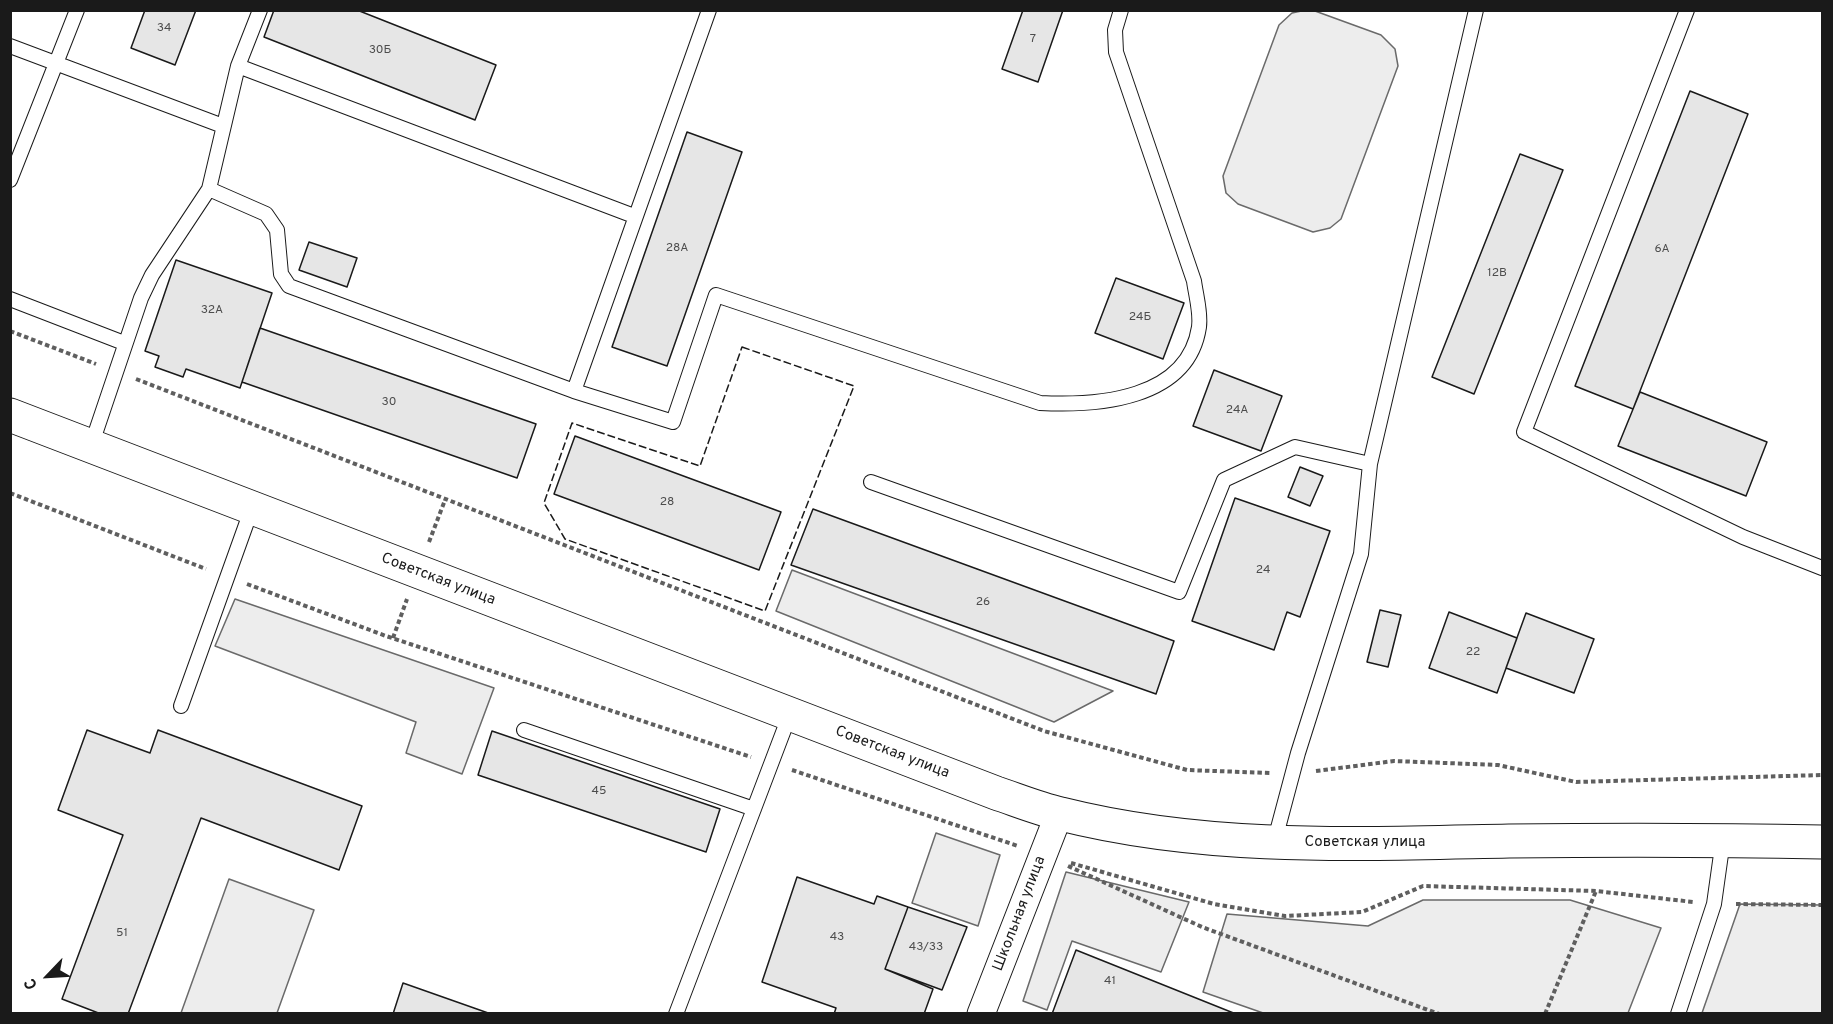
<!DOCTYPE html>
<html>
<head>
<meta charset="utf-8">
<style>
	body { margin:0 }
	#map { position:relative; width:1833px; height:1024px; overflow:hidden; background:#fff; font-family:Overpass,sans-serif }
	canvas { display:block }
	.frame { position:absolute; inset:0; border:12px solid #1a1a1a; pointer-events:none }
	.north { position:absolute; left:18px; top:946px; width:60px; height:60px; -webkit-text-stroke:4px #fff; paint-order:stroke; rotate:245deg; font-size:16px; font-weight:700; line-height:24px; text-align:center; color:#1a1a1a }
	.north::after { content:''; display:block; margin:auto; width:21px; height:27px; background:#1a1a1a; clip-path:polygon(50% 0,100% 100%,50% 72%,0 100%) }
</style>
</head>
<body>
<div id="map">
<canvas width="1833" height="1024"></canvas>
<div class="frame"></div>
<div class="north">С</div>
</div>
<script>
const g = document.querySelector('canvas').getContext('2d');
g.lineJoin = 'round';
function fillPath(path, color) {
  g.fillStyle = color;
  g.fill(path, 'evenodd');
}
function trace(path, color, width, dash) {
  g.strokeStyle = color;
  g.lineWidth = width;
  g.lineCap = dash ? 'butt' : 'round';
  g.setLineDash(dash || []);
  g.stroke(path);
}
function drawText(font, color, halo, rows, align = 'center') {
  g.font = font + ' Overpass,sans-serif';
  g.lineWidth = 4.5;
  g.setLineDash([]);
  g.textBaseline = 'middle';
  g.strokeStyle = halo;
  g.fillStyle = color;
  for (const [text, x, y, turn = 0] of rows) {
    g.save();
    g.translate(x, y);
    g.rotate((+turn || 0) * Math.PI / 180);
    g.textAlign = isNaN(turn) ? turn : align;
    if (halo) g.strokeText(text, 0, 0);
    g.fillText(text, 0, 0);
    g.restore();
  }
}
const built = new Path2D(`
	M1306,10L1315,11L1381,35L1395,49L1398,66L1341,219L1330,228L1313,232L1238,204L1226,193L1223,176L1279,25L1292,13Z
	M792,570L1113,691L1054,722L776,611Z
	M235,599L494,688L462,774L406,753L416,722L215,646Z
	M936,833L1000,855L978,926L912,903Z
	M1066,872L1189,902L1161,972L1072,941L1047,1010L1023,1001Z
	M229,879L314,910L277,1013H181Z
	M1423,900H1570L1661,928L1628,1013L1266,1014L1203,992L1227,914L1368,926Z
	M1740,904L1822,905V1013H1702Z`);
fillPath(built, '#ededed');
trace(built, '#6a6a6a', 1.5);
const building = new Path2D(`
	M145,10H196L175,65L131,48Z
	M274,10H357L496,65L475,120L264,37Z
	M1023,10H1063L1038,82L1002,69Z
	M1690,91L1748,114L1633,409L1575,386Z
	M687,132L742,152L667,366L612,347Z
	M1520,154L1563,170L1474,394L1432,377Z
	M309,242L357,258L347,287L299,270Z
	M176,260L272,293L240,388L186,369L183,377L155,367L159,356L145,351Z
	M1116,278L1184,303L1163,359L1095,333Z
	M260,328L536,424L517,478L242,382Z
	M1214,370L1282,396L1261,451L1193,426Z
	M1640,392L1767,442L1746,496L1618,446Z
	M575,436L781,512L759,570L554,494Z
	M1300,467L1323,476L1310,506L1288,497Z
	M1235,498L1330,531L1300,617L1287,612L1274,650L1192,621Z
	M813,509L1174,641L1156,694L791,565Z
	M1380,610L1401,615L1388,667L1367,662Z
	M1449,612L1517,638L1497,693L1429,668Z
	M1526,613L1594,639L1574,693L1506,668Z
	M87,730L150,753L158,730L362,806L339,870L201,818L128,1014H101L62,999L123,835L58,810Z
	M492,731L720,809L706,852L478,775Z
	M797,877L874,904L877,896L908,907L885,969L933,989L924,1014H834L836,1008L762,982Z
	M908,907L967,927L942,990L885,969Z
	M1076,950L1236,1014H1052Z
	M403,983L491,1014H393Z`);
fillPath(building, '#e6e6e6');
trace(building, '#1a1a1a', 1.5);
const service = new Path2D(`
	M1687,10L1524,432L1743,537L1822,568
	M10,46L223,126
	M238,66L634,216
	M10,180L77,10
	M209,189L266,214L277,230L281,274L289,286L574,391L709,10
	M10,299L124,343
	M574,391L673,422L716,295L1040,403C1097,406 1188,400 1199,327C1201,312 1196,296 1194,281L1116,52L1115,30L1121,10
	M91,446L141,298L152,275L209,189L238,66L260,10
	M871,482L1179,592L1224,480L1295,447L1370,464
	M181,706L252,508
	M524,730L754,809
	M1274,843L1298,753L1361,554L1370,464L1476,10
	M676,1014L790,714
	M1678,1014L1714,904L1723,840`);
const minor = new Path2D(`
	M981,1014L1059,814`);
const secondary = new Path2D(`
	M10,415L996,793C1017,800 1039,809 1061,814C1208,851 1359,844 1509,841C1613,840 1718,840 1822,842`);
trace(service, '#1a1a1a', 16);
trace(minor, '#1a1a1a', 29);
trace(secondary, '#1a1a1a', 35);
trace(new Path2D(`
	M10,331L96,364
	M136,379L1044,731L1187,770L1270,773
	M10,493L206,569
	M429,542L445,500
	M247,584L386,636L751,757
	M393,638L407,599
	M792,770L1018,846
	M1316,771L1394,761L1498,765L1576,782L1822,775
	M1071,863L1214,904L1285,916L1362,912L1423,886L1596,891L1693,902
	M1068,866L1202,927L1439,1014
	M1736,904L1822,905
	M1545,1014L1596,891`), '#5f5f5f', 4, [4.5, 3]);
trace(service, '#fff', 14);
trace(minor, '#fff', 27);
trace(secondary, '#fff', 33);
trace(new Path2D(`
	M742,347L854,386L765,611L565,539L544,503L572,423L700,466Z`), '#1a1a1a', 1.5, [8, 3]);
drawText('12px', '#4d4d4d', null, [
	["34",164,29],
	["7",1033,40],
	["30Б",380,51],
	["28А",677,249],
	["6А",1662,250],
	["12В",1497,274],
	["32А",212,311],
	["24Б",1140,318],
	["30",389,403],
	["24А",1237,411],
	["28",667,503],
	["24",1263,571],
	["26",983,603],
	["22",1473,653],
	["45",599,792],
	["51",122,934],
	["43",837,938],
	["43/33",926,948],
	["41",1110,982]
]);
drawText('15px', '#1a1a1a', '#fff', [
	["Советская улица",438,580,21],
	["Советская улица",892,753,21],
	["Советская улица",1365,843],
	["Школьная улица",1020,914,-69]
]);
</script>
</body>
</html>
